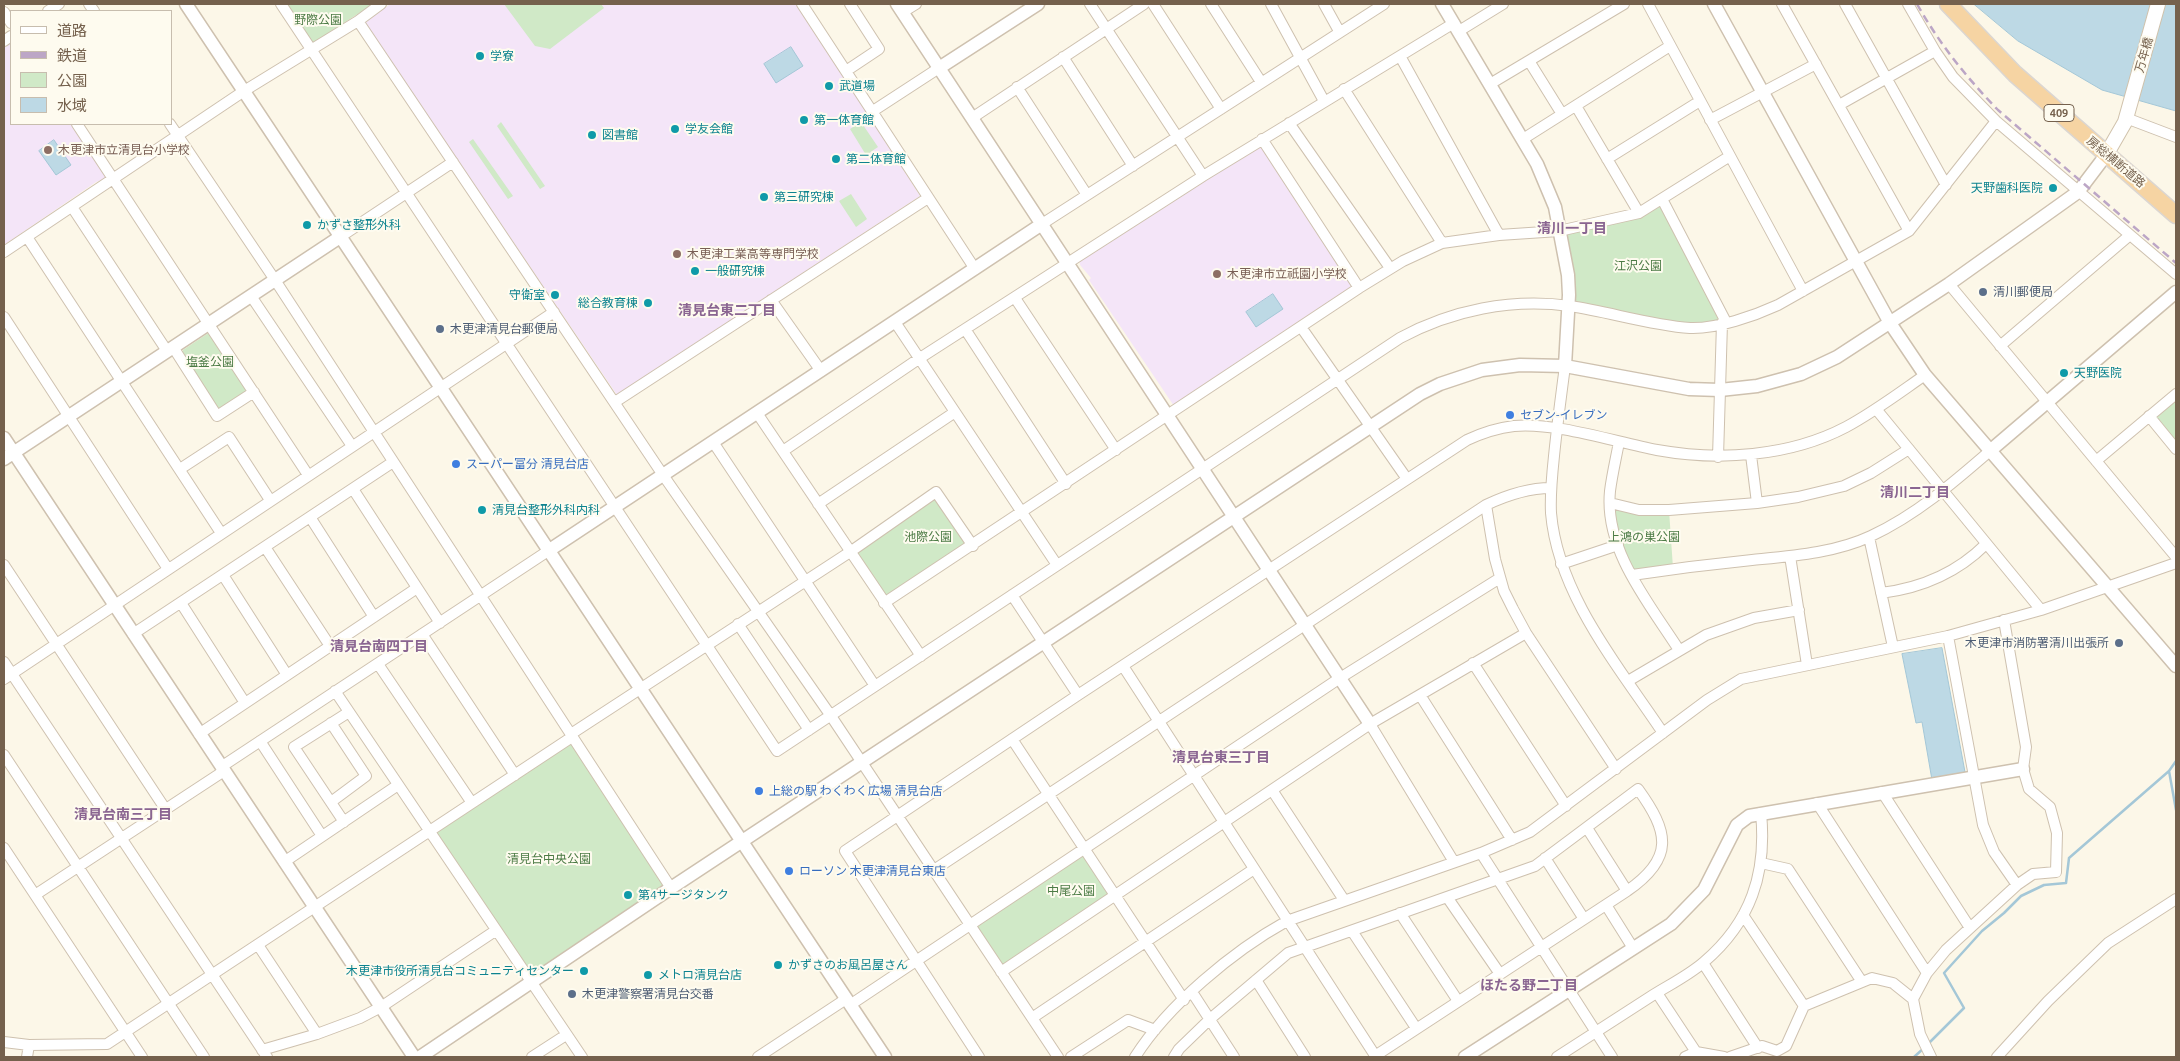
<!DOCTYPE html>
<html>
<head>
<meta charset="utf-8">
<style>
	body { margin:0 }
	#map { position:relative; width:2180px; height:1061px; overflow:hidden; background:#fcf7e8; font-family:Ubuntu,"Noto Sans JP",sans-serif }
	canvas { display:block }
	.frame { position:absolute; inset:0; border:5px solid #75614d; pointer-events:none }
	.legend { position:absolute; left:10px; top:10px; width:162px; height:115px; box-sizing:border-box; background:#fefbef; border:1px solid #c7bdae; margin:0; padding:6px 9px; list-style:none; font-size:15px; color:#75614d }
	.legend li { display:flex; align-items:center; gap:10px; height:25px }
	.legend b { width:25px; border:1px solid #c7bdae }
</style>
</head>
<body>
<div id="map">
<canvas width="2180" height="1061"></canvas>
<div class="frame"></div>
<ul class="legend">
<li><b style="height:6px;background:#fff"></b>道路</li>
<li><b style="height:6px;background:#bca6c6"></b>鉄道</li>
<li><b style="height:14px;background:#d0e9c7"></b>公園</li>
<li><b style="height:14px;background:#bdd9e5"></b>水域</li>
</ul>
</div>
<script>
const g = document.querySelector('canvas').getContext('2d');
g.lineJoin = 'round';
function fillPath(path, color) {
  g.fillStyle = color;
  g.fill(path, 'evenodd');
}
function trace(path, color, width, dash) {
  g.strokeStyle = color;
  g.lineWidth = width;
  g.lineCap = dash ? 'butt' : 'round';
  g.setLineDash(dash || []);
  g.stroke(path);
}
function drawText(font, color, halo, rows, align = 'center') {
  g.font = font + ' Ubuntu,"Noto Sans JP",sans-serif';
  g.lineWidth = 4;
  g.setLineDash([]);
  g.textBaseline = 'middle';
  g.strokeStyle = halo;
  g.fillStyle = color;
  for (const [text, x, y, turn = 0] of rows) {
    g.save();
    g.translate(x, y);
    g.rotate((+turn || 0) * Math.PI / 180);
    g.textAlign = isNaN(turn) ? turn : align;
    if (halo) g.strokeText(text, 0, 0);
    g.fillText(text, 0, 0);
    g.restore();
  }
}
fillPath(new Path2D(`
	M390,4H799L920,196L617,395L365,23Z
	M11,42V124H74L109,177L96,182L4,245V48Z
	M1259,146L1263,149L1352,283L1350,289L1174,406L1089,280L1091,278L1080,265V261Z`), '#f4e5f8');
fillPath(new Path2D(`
	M287,4H373L313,43Z
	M504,4H601L604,8L550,49L535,46Z
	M501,122L545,186L540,189L497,126Z
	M861,122L878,147L866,155L850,129Z
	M473,139L513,196L508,199L469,142Z
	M851,194L867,219L856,227L839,201Z
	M1662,199L1722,323L1692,328L1570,306L1559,231L1639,213Z
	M210,332L248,391L221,408H218L183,354V350Z
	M2176,394V449L2149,416Z
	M936,492L973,546L884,603L850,552Z
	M1610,503L1669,510L1673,568L1632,575L1620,549Z
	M571,742L666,886L531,980L434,833Z
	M1085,849L1116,895L1001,972L971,925Z`), '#d0e9c7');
const water = new Path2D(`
	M1974,4H2176V111L2102,90L2018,41Z
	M791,47L803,66L776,83L764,64Z
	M54,140L71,165L56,175L39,151Z
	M1273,294L1283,309L1256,327L1246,312Z
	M1942,648L1965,772L1932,780L1922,722L1916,723L1902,654Z`);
fillPath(water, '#bdd9e5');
trace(water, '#a4c7d7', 1);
trace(new Path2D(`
	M2169,771L2176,810
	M1928,1044L1964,1008L1944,973L1982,931L2004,913L2021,896L2044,885L2066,883L2069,858L2169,771L2176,761
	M1914,1057L1924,1048`), '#a4c7d7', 2.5);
const minor = new Path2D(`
	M89,4L94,11
	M281,4L777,751L1400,338C1452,310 1511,298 1570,306C1610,312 1650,325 1690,328C1717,329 1754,316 1778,305L1909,231L1996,121
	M802,4L975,269
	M1090,4L1203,176
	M1153,4L1221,109
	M1211,4L1261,82
	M1271,4L1324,101
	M1324,4L1339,31
	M1648,4L1803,291
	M1782,4L1909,231
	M1845,4L1946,185
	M1908,4L1935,51L1953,77L1996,121L2176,274
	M48,11L59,4
	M4,12L11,23
	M903,12L916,4
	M358,21L381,4
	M1459,31L1503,4
	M4,41L11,36
	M1400,56L1499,235
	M1063,57L1133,166
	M1529,61L1562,114
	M846,71L879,49L850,4
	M1490,84L1624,4
	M1017,87L1087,195
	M1344,89L1442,243
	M1839,105L1935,51
	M1576,106L1639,213
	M873,111L939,68
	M972,118L1144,4
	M2126,118L2176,137
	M1710,120L1816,64
	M1289,123L1390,268
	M77,124L308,475
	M170,124L275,280L671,888
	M1262,139L1359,288
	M1523,139L1670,46
	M1607,159L1700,101
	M1662,199L1726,322
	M72,207L167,351
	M1042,224L1384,4
	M27,237L221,533
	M340,237L453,162
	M4,252L244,91L358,21L663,475L831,716L1058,1057
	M1949,284L2176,557
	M251,296L352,446
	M1015,298L1116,450
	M771,300L821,371
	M4,317L168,569
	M895,322L1057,565
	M1301,327L1407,479
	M965,329L1066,484
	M2000,346L2130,235
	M173,347L217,416L254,392
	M1565,366C1561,396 1557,426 1554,456C1552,475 1550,494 1551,513C1558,595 1619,667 1663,733
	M615,402L928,198
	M1876,409L2041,610
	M757,413L921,656
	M2149,416L2176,449
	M713,442L875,686
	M1619,442C1616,458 1612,475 1610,491C1604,550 1649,603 1679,650
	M783,451L920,358L1203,176L1454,23
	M1751,455L1757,503
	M1718,457L1722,323
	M2096,461L2176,394
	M180,469L229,437L270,500
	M353,489L440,623
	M1610,503L1639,510H1669L1757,503L1798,497L1844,486L1871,473L1909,449
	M818,504L955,412
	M1486,505L1495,559L1504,591L1513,609L1526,633L1616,769
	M310,517L374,617
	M1869,537L1893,647
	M265,547L330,646
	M1790,556L1807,665
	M1561,564L1618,545
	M4,565L166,810
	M223,575L287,675
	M1632,575C1672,569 1712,564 1752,560C1792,556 1835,553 1871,536C1916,515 1953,483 1991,450
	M1881,593C1922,588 1957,573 1986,544
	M1012,595L1078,695
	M181,603L245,703
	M884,603L1359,288L1403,261L1442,243L1499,235L1559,231L1639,213L1730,156
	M738,624L809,730
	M133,634L393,462
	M422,634L515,775
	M1948,636L1983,825L1994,852L2017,885
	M4,662L267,1057
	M1473,663L1566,806
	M378,664L472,803
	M1123,666L1376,1057
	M4,679L554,312
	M1628,681L1706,635L1754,618L1799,610
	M335,691L582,1057
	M1420,695L1512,840
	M1370,724L1454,862
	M199,734L417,588
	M571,734L850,552L936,492L973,546
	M1012,739L1184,1000
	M260,741L322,836
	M4,755L204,1057
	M221,767L548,551
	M1272,790L1344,900
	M1882,792L1970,928
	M331,802L366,776L331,723
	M1817,803L1927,973
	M344,822L294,747L349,712
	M1587,828L1627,891
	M4,848L142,1057
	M1481,853L1612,1057
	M1545,858L1584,919
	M284,862L398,785
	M1761,863L1788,869L1862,982
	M934,870L1486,505C1507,495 1528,488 1551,488
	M35,895L224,771
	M1447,897L1500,974
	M1606,905L1633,948
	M1400,913L1458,1001
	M1743,915L1804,1006
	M1352,931L1416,1028
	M258,945L317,1034
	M1703,963L1758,1048
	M1001,972L1370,724L1526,633
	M1256,980L1305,1057
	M1192,992L1234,1057
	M1657,993L1696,1052
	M1913,999L1927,973L1946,950L2017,885L2033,874L2056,872L2057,833L2050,807L2029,789L2023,769L2026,747L2004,620
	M850,1005L1340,678L1500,578
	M1032,1018L1254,869
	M4,1042L29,1045L107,1044L572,737
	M262,1050L317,1034L360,1018L381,1007L495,931
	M27,1057L29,1045
	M532,1057L566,1035
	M758,1057L846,999
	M979,1057L845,851L1078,695L1467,440C1482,433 1497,428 1514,426C1555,422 1615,442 1657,450C1718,461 1789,457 1846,427C1874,412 1899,393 1925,375
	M1071,1057L1128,1020L1155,1030
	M1135,1057C1168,1005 1233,951 1287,921L1481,853L1530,832L1707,700L1741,679L1948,636L2041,610L2176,563
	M1174,1057L1179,1049L1210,1019L1288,953L1535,866L1638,789C1669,832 1675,858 1627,891L1375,1056
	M1557,1057C1588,1037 1619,1017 1650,997C1667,986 1688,976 1704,962C1751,922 1767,873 1761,813
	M1685,1057L1696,1052L1724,1057
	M1730,1057L1762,1046L1777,1051L1786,1046L1804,1006L1872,978L1893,983L1913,999L1920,1034L1931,1057
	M1997,1057L2048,1001L2108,943L2176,899`);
const tertiary = new Path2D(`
	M186,4L885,1057
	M897,4L1370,724
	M1442,4L1537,164L1555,207L1568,275L1569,295L1565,366
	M1714,4L1890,323L1925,375L2176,666
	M939,68L1038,4
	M4,438L414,1057
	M1991,450L2176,292
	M4,459L340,237
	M548,551L1042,224
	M420,1057L671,888L1420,394L1440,384L1482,370L1520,365L1565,366L1689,389L1720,390L1757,386L1801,374L1837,357L1949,284L2078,192L2106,155
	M1465,1057L1671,924L1704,890L1737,825L1749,816L2023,769`);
const secondary = new Path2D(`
	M2106,155L2125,122L2158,4`);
const trunk = new Path2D(`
	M1948,4L2015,74L2176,215`);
trace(minor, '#cec1af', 12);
trace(tertiary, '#cec1af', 15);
trace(secondary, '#d0c2ac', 16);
trace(trunk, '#dbd6d1', 19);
trace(minor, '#fff', 10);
trace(tertiary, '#fff', 12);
trace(secondary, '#fff', 14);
trace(trunk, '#f6d4a3', 16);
trace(new Path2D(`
	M1917,4C1939,43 1966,77 1998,110L2176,263`), '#bca6c6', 2.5, [8, 5]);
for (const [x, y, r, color] of [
	[480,56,5,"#0f9aa8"],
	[829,86,5,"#0f9aa8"],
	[804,120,5,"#0f9aa8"],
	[675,129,5,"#0f9aa8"],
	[592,135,5,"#0f9aa8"],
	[48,150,5,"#8d6e63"],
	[836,159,5,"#0f9aa8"],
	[2053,188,5,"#0f9aa8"],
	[764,197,5,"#0f9aa8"],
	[307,225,5,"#0f9aa8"],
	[677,254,5,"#8d6e63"],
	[695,271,5,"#0f9aa8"],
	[1217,274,5,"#8d6e63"],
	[1983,292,5,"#5c6f8a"],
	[555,295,5,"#0f9aa8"],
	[648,303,5,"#0f9aa8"],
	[440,329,5,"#5c6f8a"],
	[2064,373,5,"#0f9aa8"],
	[1510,415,5,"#3f7fe0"],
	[456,464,5,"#3f7fe0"],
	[482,510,5,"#0f9aa8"],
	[2119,643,5,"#5c6f8a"],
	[759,791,5,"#3f7fe0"],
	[789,871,5,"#3f7fe0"],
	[628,895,5,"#0f9aa8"],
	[778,965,5,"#0f9aa8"],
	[584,971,5,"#0f9aa8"],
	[648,975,5,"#0f9aa8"],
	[572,994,5,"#5c6f8a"]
]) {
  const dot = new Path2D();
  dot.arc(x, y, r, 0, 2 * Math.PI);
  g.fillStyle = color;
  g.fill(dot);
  trace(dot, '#fefbef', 2);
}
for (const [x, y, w] of [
	[2059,113,30]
]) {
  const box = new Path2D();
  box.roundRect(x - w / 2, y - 8.5, w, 17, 4);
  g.fillStyle = '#fefbef';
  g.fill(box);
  trace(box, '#75614d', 1);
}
drawText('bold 11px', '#75614d', null, [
	["409",2059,113]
]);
drawText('12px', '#4c7b45', '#fefbef', [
	["野際公園",318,20],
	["江沢公園",1638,266],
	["塩釜公園",210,362],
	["池際公園",928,537],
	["上鴻の巣公園",1644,537],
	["清見台中央公園",549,859],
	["中尾公園",1071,891]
]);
drawText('12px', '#75614d', '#fefbef', [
	["万年橋",2144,55,-74],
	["房総横断道路",2116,162,40]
]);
drawText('12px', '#0d838f', '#fefbef', [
	["学寮",490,56],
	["武道場",839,86],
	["第一体育館",814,120],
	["学友会館",685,129],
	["図書館",602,135],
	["第二体育館",846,159],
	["天野歯科医院",2043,188,"right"],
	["第三研究棟",774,197],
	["かずさ整形外科",317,225],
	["一般研究棟",705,271],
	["守衛室",545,295,"right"],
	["総合教育棟",638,303,"right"],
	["天野医院",2074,373],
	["清見台整形外科内科",492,510],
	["第4サージタンク",638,895],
	["かずさのお風呂屋さん",788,965],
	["木更津市役所清見台コミュニティセンター",574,971,"right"],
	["メトロ清見台店",658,975]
], 'left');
drawText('12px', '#785e54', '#fefbef', [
	["木更津市立清見台小学校",58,150],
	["木更津工業高等専門学校",687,254],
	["木更津市立祇園小学校",1227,274]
], 'left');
drawText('12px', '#4e5e75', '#fefbef', [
	["清川郵便局",1993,292],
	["木更津清見台郵便局",450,329],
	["木更津市消防署清川出張所",2109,643,"right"],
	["木更津警察署清見台交番",582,994]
], 'left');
drawText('12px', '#366cbe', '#fefbef', [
	["セブン-イレブン",1520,415],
	["スーパー富分 清見台店",466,464],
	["上総の駅 わくわく広場 清見台店",769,791],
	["ローソン 木更津清見台東店",799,871]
], 'left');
drawText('bold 14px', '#8a6591', '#fefbef', [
	["清川一丁目",1572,228],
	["清見台東二丁目",727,310],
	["清川二丁目",1915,492],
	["清見台南四丁目",379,646],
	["清見台東三丁目",1221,757],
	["清見台南三丁目",123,814],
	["ほたる野二丁目",1529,985]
]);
</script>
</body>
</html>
